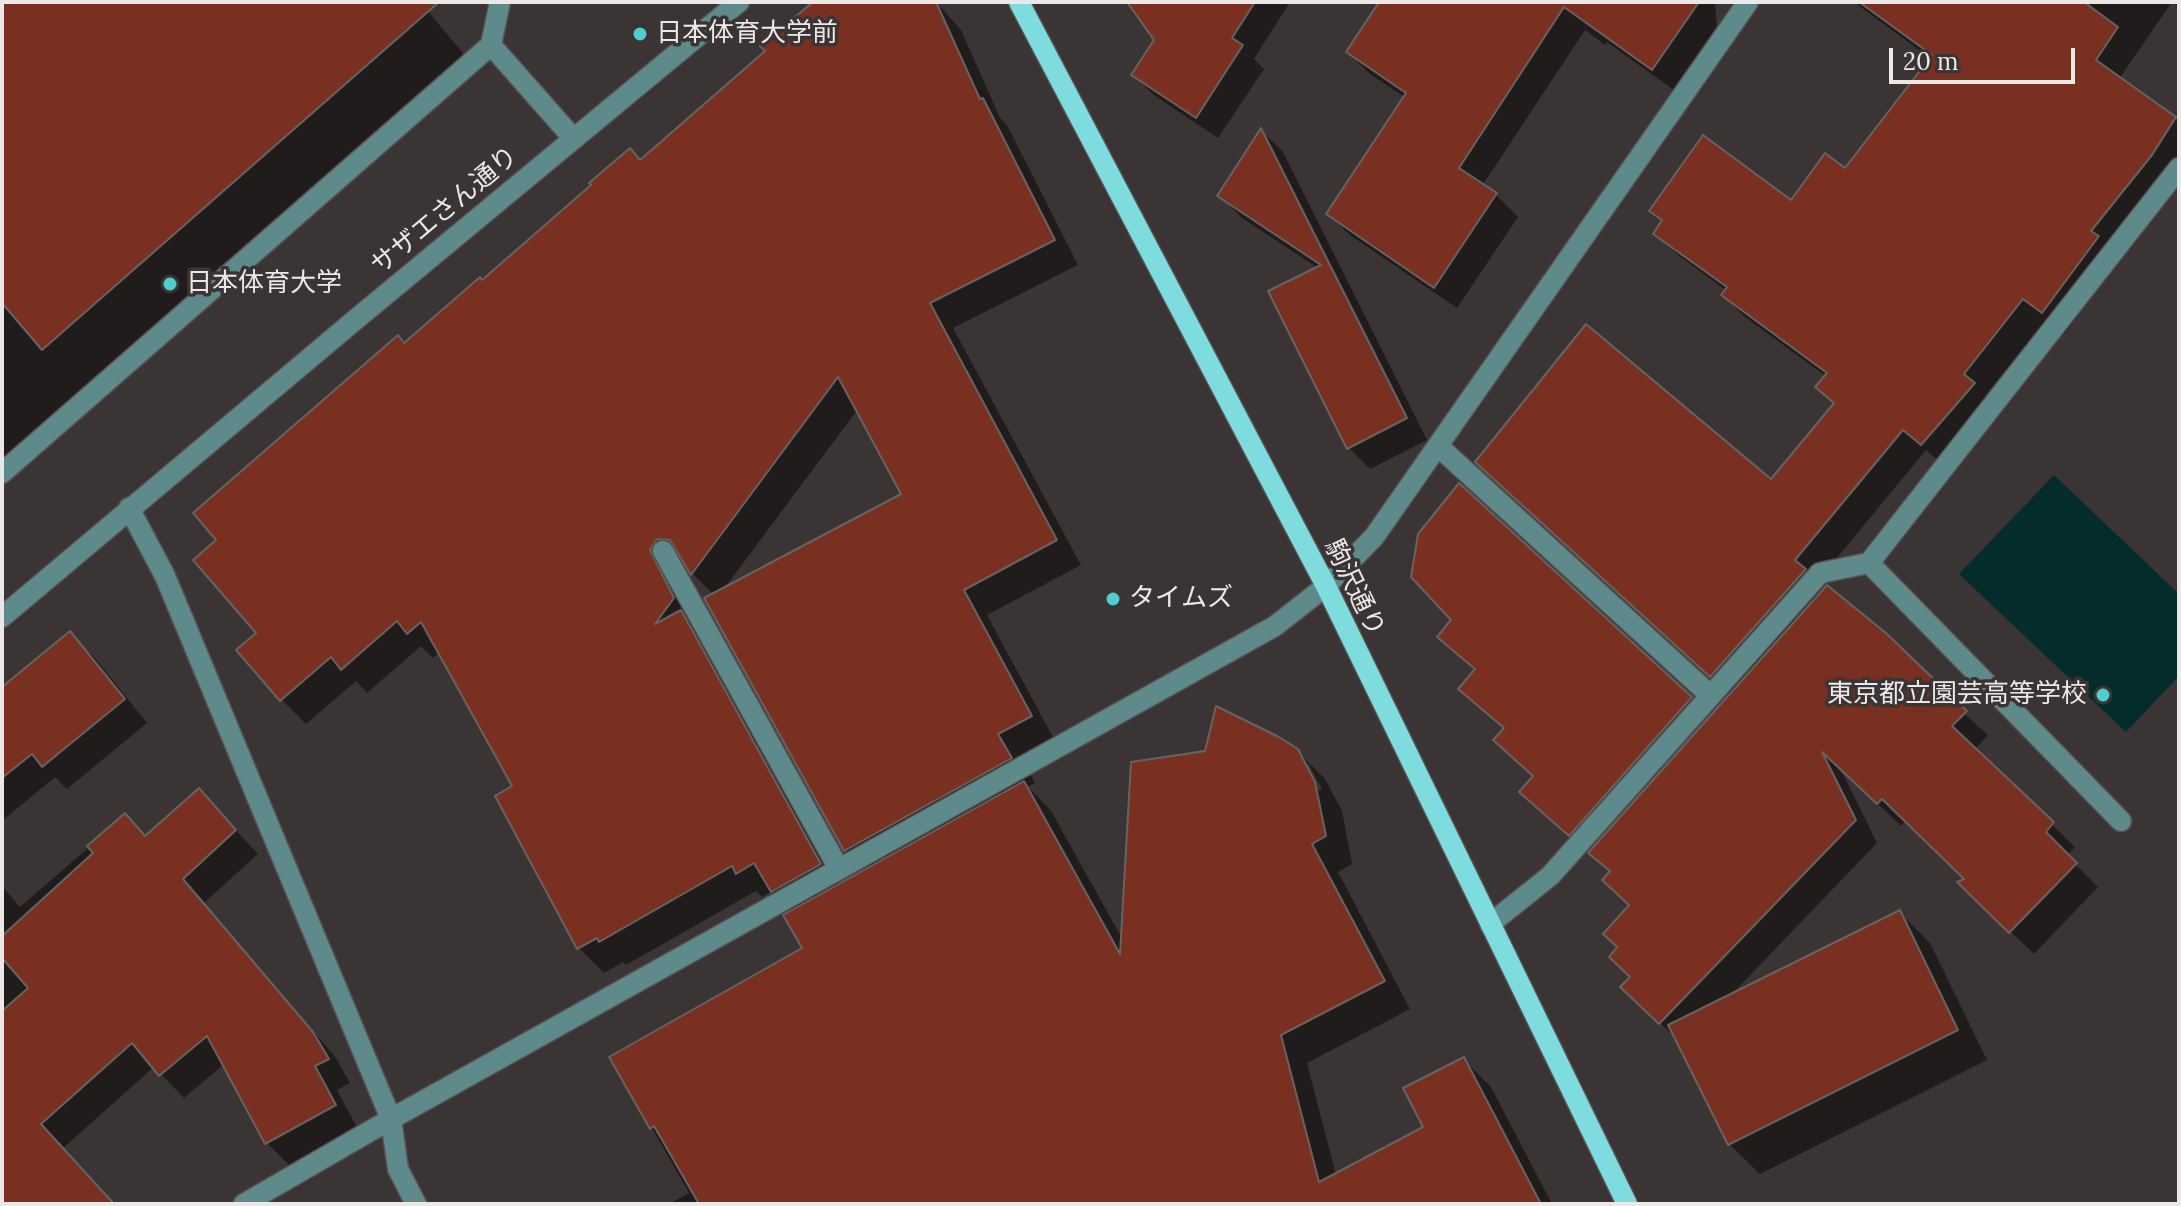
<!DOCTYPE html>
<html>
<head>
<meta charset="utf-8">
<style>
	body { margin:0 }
	#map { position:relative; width:2181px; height:1206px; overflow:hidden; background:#3a3534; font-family:Lora,serif }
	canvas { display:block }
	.frame { position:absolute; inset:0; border:4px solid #ebe8e7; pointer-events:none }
	.scale { position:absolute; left:1889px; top:48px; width:186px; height:36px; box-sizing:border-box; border:4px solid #ebe8e7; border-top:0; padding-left:10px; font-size:24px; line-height:28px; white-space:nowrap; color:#ebe8e7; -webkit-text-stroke:6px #3a3534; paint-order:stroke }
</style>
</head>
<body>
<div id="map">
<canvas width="2181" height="1206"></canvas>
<div class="frame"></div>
<div class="scale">20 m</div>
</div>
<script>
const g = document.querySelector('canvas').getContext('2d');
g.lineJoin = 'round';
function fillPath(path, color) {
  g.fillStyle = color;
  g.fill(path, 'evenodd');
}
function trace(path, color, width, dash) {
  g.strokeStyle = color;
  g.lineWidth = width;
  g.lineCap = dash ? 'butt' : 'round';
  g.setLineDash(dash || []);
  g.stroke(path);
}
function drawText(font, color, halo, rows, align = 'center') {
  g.font = font + ' Lora,"Noto Sans JP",serif';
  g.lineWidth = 7;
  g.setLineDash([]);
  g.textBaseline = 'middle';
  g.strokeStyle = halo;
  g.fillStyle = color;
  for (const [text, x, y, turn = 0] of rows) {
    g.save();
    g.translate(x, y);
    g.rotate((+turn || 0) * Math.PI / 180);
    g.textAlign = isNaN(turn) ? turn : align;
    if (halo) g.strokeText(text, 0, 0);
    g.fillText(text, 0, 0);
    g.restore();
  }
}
fillPath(new Path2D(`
	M2054,475L2179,594V676L2126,732L1959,574Z`), '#042c2d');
fillPath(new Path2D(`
	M2,2H433L426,9L468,59L2,468Z
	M815,2H936L961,30L1000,118L1007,125L1078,265L953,328L1081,565L987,615L1055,741L1022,759L1035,783L1028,787L1051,811L1123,940L1297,751L1325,779L1342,811L1352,864L1338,872L1410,1009L1307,1063L1336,1175L1425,1128L1464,1060L1491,1087L1552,1204H669L689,1193L612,1058L804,948L793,912L772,891L762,897L756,891L626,965L623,962L604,973L579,948L497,797L515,787L440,652L433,658L421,646L367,693L356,681L306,724L282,700L259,634L219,541L405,345L482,282L641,162L768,51ZM858,409L904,495L723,590ZM682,563L687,564L693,574L714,595L707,599L846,850L866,871L842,885L674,576ZM1303,763H1308L1322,789L1318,791Z
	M1129,2H1290L1254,59L1264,69L1218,138L1155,96L1133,75L1156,39Z
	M1382,2H1715L1717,29L1674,90L1607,42L1605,45L1585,30L1482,186L1496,195L1518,217L1457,308L1350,235L1328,214L1406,98L1370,74L1348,52Z
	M1854,2H2179V7L2172,2L2119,79L2179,122V168L2120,259L2064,334L2046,320L1985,396L1995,407L1944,466L1926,450L1817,582L1988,735L1974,750L2075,847L2067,856L2098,887L2034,954L1960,883L1967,879L1906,820L1901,826L1840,768L1877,843L1731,995L1900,913L1930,943L1987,1060L1760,1174L1729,1144L1678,1040L1646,1010L1620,947L1631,906L1611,873L1591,853L1731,696L1500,484L1771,482L1836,405L1818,387L1827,377L1745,317L1723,295L1727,291L1678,255L1656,233L1663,222L1652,211L1791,203L1846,171L1931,59Z
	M1262,131L1283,152L1427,440L1370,469L1348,447L1318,268L1242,218L1220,196Z
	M70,634L94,657L147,723L67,789L55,777L2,821V690Z
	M1691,698L1702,709L1581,845L1532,803Z
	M199,791L258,854L204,903L336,1058L350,1083L337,1090L358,1129L290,1166L267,1143L224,1064L184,1098L154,1067L63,1148L114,1204H2V886L20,907L125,816L147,838Z`), '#0007');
const building = new Path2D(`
	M2,2H439L42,350L2,303Z
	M813,2H936L980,99L983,98L1055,240L930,303L1057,540L964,590L1032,716L998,734L1012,758L844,851L704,598L901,494L838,377L691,575L670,540L657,539L650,550L674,598L655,624L681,610L821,864L771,892L754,863L736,874L732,866L599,942L597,938L577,949L495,796L512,786L421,622L407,634L397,621L341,670L331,657L280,701L236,650L256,633L193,560L216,540L193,513L398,335L404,343L480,277L482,280L591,185L589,183L630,148L640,160L765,51L760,46Z
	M1127,2H1255L1232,38L1243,45L1196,118L1131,75L1154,40Z
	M1379,2H1699L1652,70L1564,7L1459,168L1497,193L1434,288L1326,214L1406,93L1346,52Z
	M1859,2H2084L2118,27L2096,60L2176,117L2152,155L2091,231L2099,236L2042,313L2023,299L1964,374L1975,383L1921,445L1903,430L1795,560L1806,569L1710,677L1475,462L1586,324L1771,479L1834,403L1815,387L1827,373L1721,295L1727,287L1653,234L1662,220L1649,211L1703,135L1791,200L1825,153L1845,168L1932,55Z
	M1261,128L1407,418L1347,449L1268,291L1321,265L1217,196Z
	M1459,483L1692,697L1569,836L1519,792L1533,776L1493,740L1504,728L1458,689L1475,669L1437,637L1451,620L1411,577L1418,534Z
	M1827,585L1887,634L1967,711L1952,726L2054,822L2046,832L2077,863L2009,933L1957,882L1964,879L1882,799L1877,804L1822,752L1856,820L1659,1024L1620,987L1630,977L1609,957L1617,947L1603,934L1629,905L1602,880L1610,871L1588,853Z
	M70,631L125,699L42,767L32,754L2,778V687Z
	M1216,706L1277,736L1298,749L1315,782L1326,836L1312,844L1385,981L1281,1035L1319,1182L1423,1127L1403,1088L1464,1057L1541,1204H699L654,1126L650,1129L609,1057L802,948L783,915L1024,781L1120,954L1131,762L1205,751Z
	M199,788L236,830L183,879L313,1032L329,1059L315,1066L336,1105L265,1144L207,1036L159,1076L132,1043L41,1124L114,1204H2V1011L28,988L2,958V936L93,853L87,846L125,813L145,836Z
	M1900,910L1958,1030L1728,1145L1668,1025Z`);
fillPath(building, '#793020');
trace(building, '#686361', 2);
const minor = new Path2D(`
	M500,2L491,45L573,138
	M1438,446L1710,695
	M2,473L491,45
	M129,508L165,576L391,1119L398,1169L416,1204
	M663,551L839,869
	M1869,563L2121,821
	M2,617L355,320L739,2
	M1490,924L1550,876L1820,573L1869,563L2179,168
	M244,1204L391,1119L1275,626L1326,586L1374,537L1748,2`);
const major = new Path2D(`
	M1019,2L1326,586L1627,1204`);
trace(minor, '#565251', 23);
trace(major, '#565251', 23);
trace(minor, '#5e8a8b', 20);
trace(major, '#7edcde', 20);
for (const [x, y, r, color] of [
	[640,34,8,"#52cdcf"],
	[170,284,8,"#52cdcf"],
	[1113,599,8,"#52cdcf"],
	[2103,695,8,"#52cdcf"]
]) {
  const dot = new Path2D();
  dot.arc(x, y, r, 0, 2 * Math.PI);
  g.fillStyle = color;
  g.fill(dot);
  trace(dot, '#3a3534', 3);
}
drawText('26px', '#ebe8e7', '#3a3534', [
	["日本体育大学前",656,34],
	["日本体育大学",186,284],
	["タイムズ",1129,599],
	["東京都立園芸高等学校",2087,695,"right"]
], 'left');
drawText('26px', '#ebe8e7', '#3a3534', [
	["サザエさん通り",445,211,-40],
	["駒沢通り",1354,588,64]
]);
</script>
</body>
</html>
